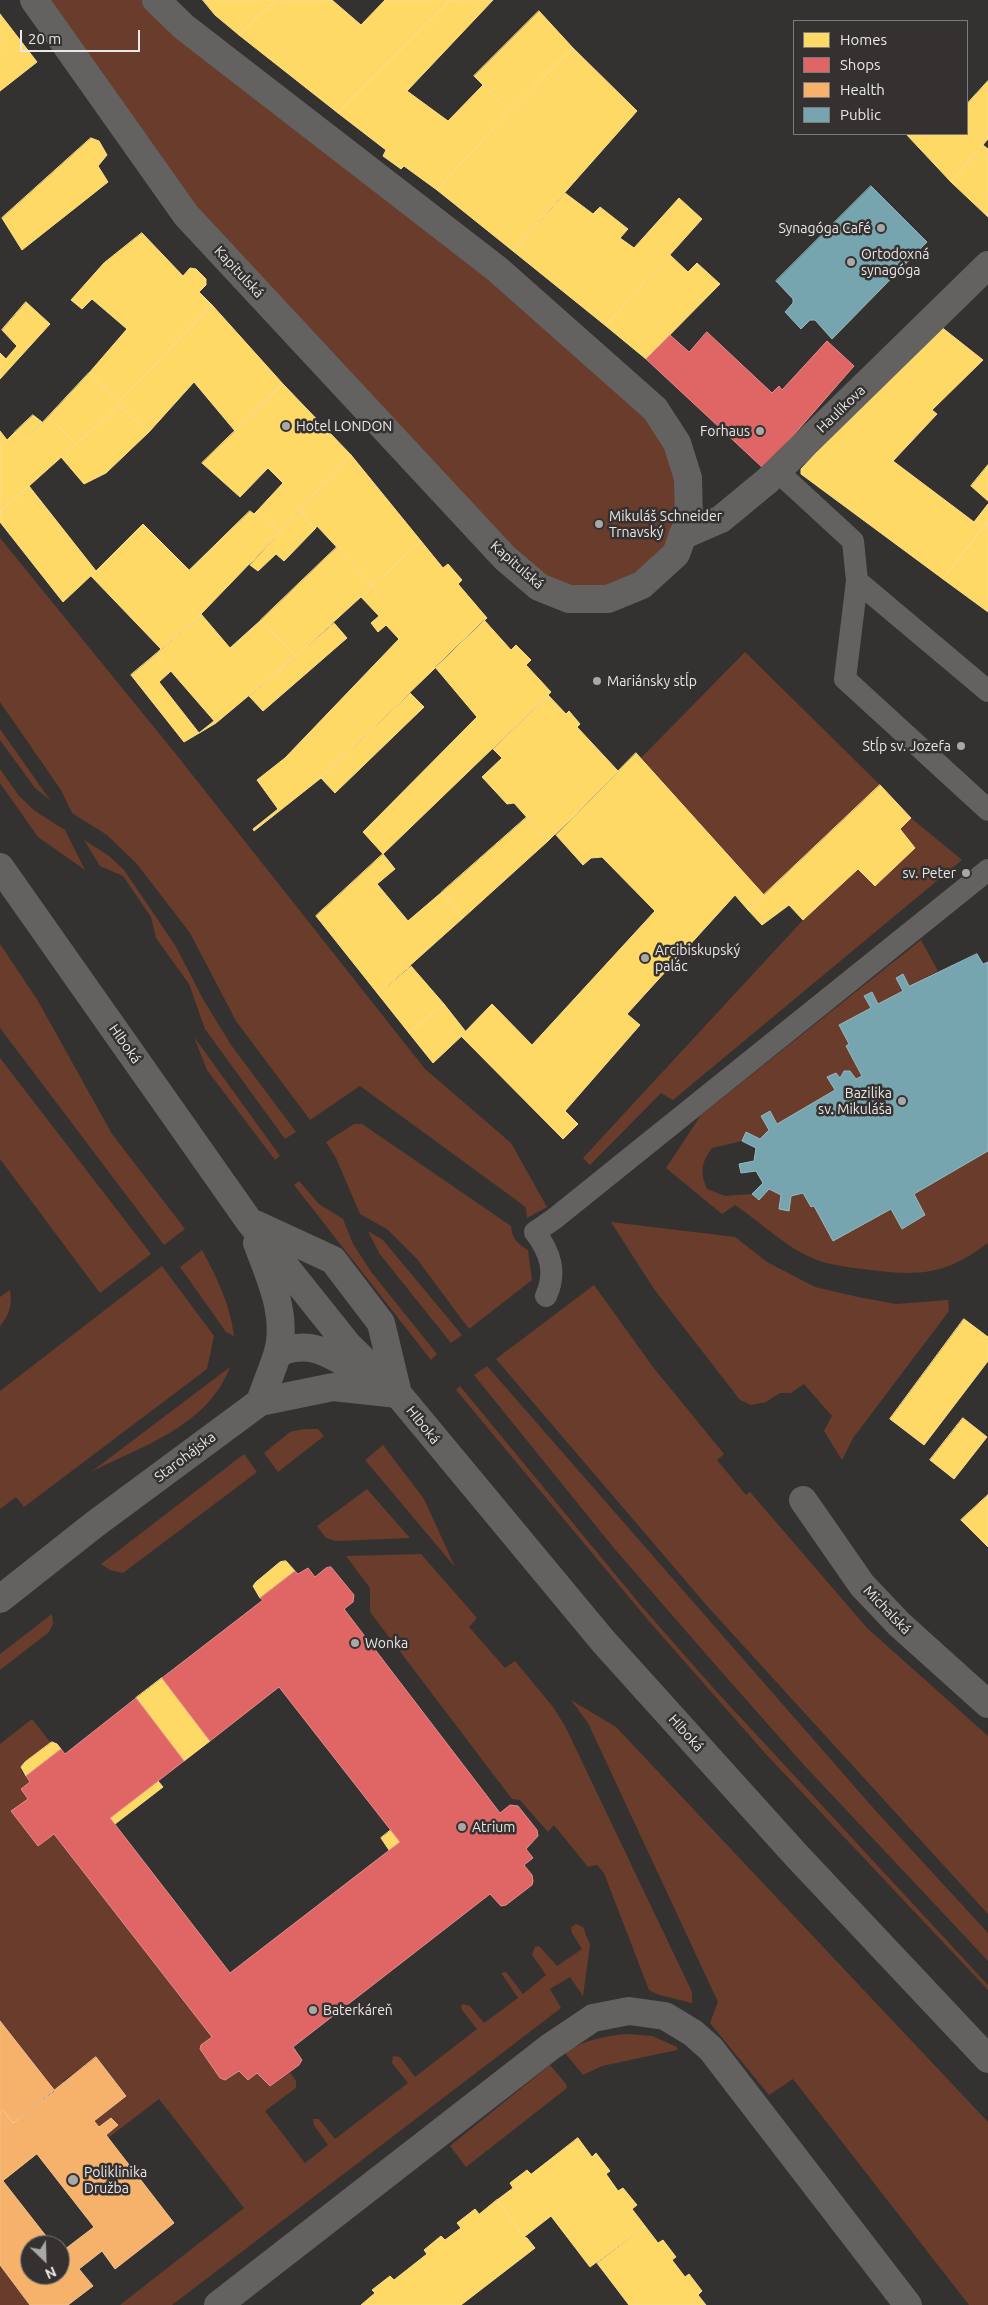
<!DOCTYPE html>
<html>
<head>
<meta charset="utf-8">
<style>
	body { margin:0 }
	#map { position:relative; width:988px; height:2305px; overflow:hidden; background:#343231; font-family:Ubuntu,sans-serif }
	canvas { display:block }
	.legend { position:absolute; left:793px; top:20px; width:175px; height:115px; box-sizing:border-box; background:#353130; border:1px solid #7d7a79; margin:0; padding:6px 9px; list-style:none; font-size:15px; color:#eae8e7 }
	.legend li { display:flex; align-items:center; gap:10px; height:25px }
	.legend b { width:25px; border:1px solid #7d7a79 }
	.north { position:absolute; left:20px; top:2235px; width:50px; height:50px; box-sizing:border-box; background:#353130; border:1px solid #7d7a79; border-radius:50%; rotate:156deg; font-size:14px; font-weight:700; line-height:20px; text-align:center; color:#eae8e7 }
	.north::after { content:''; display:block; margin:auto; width:18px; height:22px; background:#aaa8a7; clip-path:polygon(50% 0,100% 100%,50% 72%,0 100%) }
	.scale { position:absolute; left:20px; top:30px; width:120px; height:22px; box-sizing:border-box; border:2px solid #eae8e7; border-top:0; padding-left:6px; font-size:15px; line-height:18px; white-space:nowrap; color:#eae8e7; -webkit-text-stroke:4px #353130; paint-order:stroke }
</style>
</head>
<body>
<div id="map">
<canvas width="988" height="2305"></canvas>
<ul class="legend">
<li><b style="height:14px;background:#ffd966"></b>Homes</li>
<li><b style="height:14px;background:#e06666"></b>Shops</li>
<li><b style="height:14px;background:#f6b26b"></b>Health</li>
<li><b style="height:14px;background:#76a5af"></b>Public</li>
</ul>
<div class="north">N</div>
<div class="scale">20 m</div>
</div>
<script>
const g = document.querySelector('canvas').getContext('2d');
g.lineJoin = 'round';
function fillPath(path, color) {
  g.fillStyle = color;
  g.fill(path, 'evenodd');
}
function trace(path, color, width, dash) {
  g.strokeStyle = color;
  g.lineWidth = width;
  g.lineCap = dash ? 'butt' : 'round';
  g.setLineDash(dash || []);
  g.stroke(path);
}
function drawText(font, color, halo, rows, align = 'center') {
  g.font = font + ' Ubuntu,sans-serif';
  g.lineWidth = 5;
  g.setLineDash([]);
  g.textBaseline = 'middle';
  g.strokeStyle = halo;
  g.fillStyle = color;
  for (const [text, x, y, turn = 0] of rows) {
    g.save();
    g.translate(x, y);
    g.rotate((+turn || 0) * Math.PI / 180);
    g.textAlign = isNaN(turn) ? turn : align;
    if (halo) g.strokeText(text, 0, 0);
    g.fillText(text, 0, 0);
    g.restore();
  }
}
fillPath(new Path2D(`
	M33,0H157L655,409L689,519L642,585L539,587L182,209Z
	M0,538L175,753L425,1069L511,1143L547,1207L527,1218L526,1208L519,1202L360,1086L310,1120L236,1021L190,933L137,864L107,835L72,813L61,790L0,702Z
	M745,652L880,785L764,895L641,758Z
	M0,729L50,800L35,788L0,740Z
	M0,769L19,796L35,811L65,830L85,870L38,837L0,783Z
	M911,818L962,860L673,1100L661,1093L590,1165L583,1158L803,920L858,869L875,886L915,848L900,829Z
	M84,840L109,856L124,870L175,945L203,999L231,1045L296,1132L285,1139L205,1029L189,984L156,938L151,917L123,876L100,866Z
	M921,940L938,971L909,986L903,974L896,977L903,991L878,1004L872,992L864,996L871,1008L839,1025L849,1044L846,1047L862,1076L856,1079L850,1071H844L841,1074L840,1078L836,1073L828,1077L835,1090L777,1124L770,1111L761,1115L769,1130L760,1139L747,1132L742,1141L712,1148C701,1163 700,1172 707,1189L725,1196L752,1194L759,1200L769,1189L781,1195L779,1209L788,1211L791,1196L803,1193L811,1207L891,1209L903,1229L925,1215L914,1194L988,1151V1243C943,1277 916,1276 862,1269C848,1267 830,1265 817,1260C786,1248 762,1223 735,1205L722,1214L666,1168L701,1115Z
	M0,944L38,1001L112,1134L185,1229L164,1245L0,1028Z
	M194,1037L280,1156L275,1160L207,1070Z
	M0,1058L151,1254L100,1293L0,1159Z
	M354,1124H362L511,1226C512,1239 518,1244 528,1250L532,1280L469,1329L417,1259L387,1229L360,1214L336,1158L326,1142Z
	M299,1181L319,1204L343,1219L353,1244L372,1273L437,1354L431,1360L294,1185Z
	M611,1222L735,1237L767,1262L815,1287L858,1297L896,1304L948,1300L949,1311L853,1438L842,1460L824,1431L832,1416L804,1384L791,1393H780L766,1402L751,1405L740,1400L654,1289Z
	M368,1231L383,1240L462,1335L451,1343L379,1253Z
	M202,1250C217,1278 230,1304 234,1336L226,1332L180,1267Z
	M162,1266L214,1336L207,1369L24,1507L16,1497L0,1509V1391Z
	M594,1285L653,1367L724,1454L717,1460L746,1495L750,1492L867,1628L988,1736V1914L708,1607L496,1359Z
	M10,1290C12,1305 10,1314 0,1326V1297Z
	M487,1366L875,1810L988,1933V1961L803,1764L712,1661L613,1547L474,1375Z
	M230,1367C208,1426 142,1446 91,1472Z
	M460,1386L643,1608L716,1691L988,1985V1990L764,1752L648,1620L456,1390Z
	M304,1429H318L324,1436L278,1472L264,1453L290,1432Z
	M383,1445L424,1499L455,1567L365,1460Z
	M244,1454L257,1472L123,1573L110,1570L101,1564Z
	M367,1489L410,1538L336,1541L326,1538L317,1526Z
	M421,1554L477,1618L469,1627L505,1668L515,1661L553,1707L565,1726L692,1992V2003L659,1995L649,1990L604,1873L597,1865L588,1867L554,1825L548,1832L520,1800L512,1799L370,1612V1588L346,1556Z
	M52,1614L53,1624L49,1632L0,1670V1654Z
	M571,1700L616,1727L988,2122V2305H969L793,2079L769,2095L710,2023L718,2002L588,1723Z
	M32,1719L51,1743L25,1761L21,1767L22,1772L30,1782L21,1789L212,2037L201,2045L200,2049L220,2078L225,2080L239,2071L248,2080L257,2073L270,2086L290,2072L296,2081V2088L265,2111L305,2163L328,2145L314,2125L313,2119H319L335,2139L408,2083L392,2063L393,2056L400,2057L415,2077L477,2029L462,2010L461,2006L463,2004L470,2006L484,2023L518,1998L501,1973L506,1972L523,1994L546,1975L532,1955L535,1947L539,1946L557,1966L582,1949L572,1933L571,1927L576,1924L583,1927L590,1945L583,1996L570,1977L550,1989L561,2008L172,2305H120L244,2208L159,2099L108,2138L106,2135L118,2125L111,2118L99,2127L94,2121L126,2095L96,2057L63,2081L64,2083L55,2091L0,2021V1744Z
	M627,2034L652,2036L677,2047V2050L602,2066L583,2075L565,2053C584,2040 604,2036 627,2034Z
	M550,2065L566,2084L567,2088L466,2167L450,2146Z
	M0,2265L30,2305H0Z`), '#6a3c2c');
const homes = new Path2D(`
	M203,0H276L239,35L215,15Z
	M276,0H332L361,25L385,0H451L338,113L239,35Z
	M451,0H493L407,91L448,121L483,85L509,111L437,190L404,166L401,169L383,156L386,150L338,113Z
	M539,11L573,48L509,111L474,76Z
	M0,14L37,62L0,91Z
	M573,48L637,111L513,251L437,190L509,111Z
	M988,81V139L951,182L906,134H967V104Z
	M91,138L99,141L107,155L98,166L108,182L22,250L2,218Z
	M983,145L988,149V217L951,182Z
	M565,193L593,214L600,207L628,229L620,238L634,248L679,198L702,219L606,326L513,251Z
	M142,233L183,276L190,268L196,269L206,279V285L199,292L212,305L119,402L89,373L127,329L92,299L82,309L71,300L104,263Z
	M670,255L688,272L697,263L720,284L646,359L606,326Z
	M26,302L50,324L0,379V353L6,359L17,346L2,330Z
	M212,305L283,384L235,431L194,382L149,432L118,405L119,402Z
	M940,326L983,360L932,410L937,414L893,461L974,522L988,504V521L943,579L801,474V469L891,373Z
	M89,373L119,402L115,410L76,444L48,417Z
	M283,384L351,455L280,532L257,511L283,483L268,468L240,497L202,463Z
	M118,405L149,432L106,473L84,484L61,457L115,410Z
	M33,415L42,422L24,441L15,432Z
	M48,417L76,444L0,512V431L7,440L15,432L24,441Z
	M351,455L421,541L373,586L317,526L315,529L299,511Z
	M988,465V501L971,486Z
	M29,486L96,571L63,602L0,522V512Z
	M250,511L254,514L257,511L280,532L201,614L161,649L91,576L143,524L189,570Z
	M299,511L315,529L284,561L276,554L258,571L250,565Z
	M988,521V612L943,579Z
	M421,541L443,568L448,564L462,580L458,584L487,618L321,778L254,831L253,829L278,809L257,780L285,758L399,639L386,625L378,632L371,623L379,616L361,597Z
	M337,547L373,586L296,656L261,620Z
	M201,614L230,648L261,620L296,656L216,723L156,654Z
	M484,620L511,650L516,645L531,660L526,665L551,692L383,854L363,832L477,717L435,667Z
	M334,623L347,638L263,711L249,696Z
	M156,654L171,671L159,682L199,733L214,721L216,723L184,742L131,675Z
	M410,693L424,707L335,793L321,778Z
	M548,695L566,714L569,711L580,724L577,727L618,771L548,841L514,803L507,804L482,777L502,758L493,749Z
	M636,753L764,895L748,910L735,895L627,1014L640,1025L565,1111L578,1124L563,1139L461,1036L492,1004L532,1045L655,911L602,857L591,858L583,865L556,835Z
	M880,785L911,818L900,829L915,848L875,886L858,869L803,920L789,905L762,925L748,910Z
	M527,817L548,841L463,918L442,892Z
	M383,854L395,869L377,884L408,921L442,892L463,918L378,994L316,916Z
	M411,966L444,1004L409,1033L378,994Z
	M444,1004L466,1032L433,1063L409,1033Z
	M964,1319L988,1337V1361L924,1445L890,1419Z
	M963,1418L987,1437L954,1479L930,1460Z
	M988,1495V1547L961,1520Z
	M286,1561L295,1571L260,1598L253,1586L256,1582L280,1562Z
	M162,1678L210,1741L184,1761L136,1698Z
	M52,1742L57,1744L61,1749L26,1776L21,1767L25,1762Z
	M158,1781L163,1787L115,1824L110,1818Z
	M391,1830L400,1842L389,1850L381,1838Z
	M578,2138L592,2157L596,2153L610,2171L606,2174L618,2191L623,2188L637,2205L632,2209L645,2226L590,2267L551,2216L524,2237L497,2200L513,2188L510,2183L527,2170L531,2174Z
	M497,2200L524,2237L527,2238L535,2248L461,2305H361L375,2293L372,2290L390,2276L394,2280L427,2254L424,2250L441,2236L445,2240L461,2228L457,2223L475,2209L479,2214Z
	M645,2226L658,2243L663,2240L676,2257L672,2260L685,2277L689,2274L702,2291L698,2295L706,2305H629L597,2263Z`);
fillPath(homes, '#ffd966');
trace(homes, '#f9de8d', 1);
const shops = new Path2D(`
	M707,332L772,393L779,386L782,390L827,341L854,366L764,469L646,359L670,335L689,352Z
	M331,1567L354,1595L353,1602L344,1609L500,1813L510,1805L518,1806L537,1830L538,1836L526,1849L533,1858L524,1865L532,1875L533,1881L532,1885L506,1905L501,1906L490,1894L293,2047L302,2060L299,2065L270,2086L257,2073L248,2080L239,2071L225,2080L220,2078L200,2049L201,2045L212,2037L54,1834L38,1846L11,1811L28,1799L21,1789L30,1782L26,1776L61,1749L65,1754L136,1698L184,1761L110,1818L230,1973L400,1842L279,1687L210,1741L162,1678L263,1600L260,1598L295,1571L298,1574L308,1568L315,1577L326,1568Z`);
fillPath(shops, '#e06666');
trace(shops, '#e38d8d', 1);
const health = new Path2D(`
	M0,2021L55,2091L13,2123L3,2110L0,2113Z
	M96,2057L126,2096L94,2121L99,2127L111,2118L118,2125L106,2135L174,2223L115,2269L102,2251L79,2269L93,2286L68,2305H30L0,2265V2113L3,2110L13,2123ZM30,2245H60V2275H30Z
	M37,2154L94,2227L60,2253V2245H53L3,2181Z`);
fillPath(health, '#f6b26b');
trace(health, '#f2c290', 1);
const public = new Path2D(`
	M871,186L927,242L832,339L815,320H810L801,329L785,312L793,303V299L776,281Z
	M977,954L983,964L988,962V1151L914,1194L925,1215L902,1229L891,1209L833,1241L814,1206L811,1207L803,1193L791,1196L789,1211L779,1209L781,1195L769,1189L759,1200L752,1194L763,1183L756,1171L741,1173L739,1164L754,1161L756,1148L742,1141L746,1132L760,1139L769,1130L761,1116L770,1111L777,1124L835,1090L827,1077L836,1073L840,1078L844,1071H850L856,1079L862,1076L846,1046L849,1044L839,1025L871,1008L864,996L872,992L878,1004L903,991L896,978L903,974L909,986Z`);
fillPath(public, '#76a5af');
trace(public, '#99b9c0', 1);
trace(new Path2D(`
	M777,471L853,541L857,581L845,679L988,810
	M857,581L988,691
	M546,1296C557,1272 550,1252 535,1232L554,1219L988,870`), '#636261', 22);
trace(new Path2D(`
	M34,0L186,215L505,558L539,587L569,599H608L642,585L676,554L689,519L688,478L677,443L655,409L497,269L184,27L156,0
	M682,536L721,519L767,481L988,265
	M803,1500L862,1585L899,1624L988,1704
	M0,1599L95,1524L260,1402L333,1387L398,1394
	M218,2305L550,2047L593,2018L629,2011L665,2016L693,2033L711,2049L908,2305`), '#636261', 28);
trace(new Path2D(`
	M0,867L249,1221L348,1345L398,1394L603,1641L796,1855L988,2059
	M255,1224L333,1260L381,1323L398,1394
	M257,1243C270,1278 289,1317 277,1355C272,1371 265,1387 260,1402
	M278,1353C312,1338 333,1356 362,1373`), '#636261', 28);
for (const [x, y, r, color] of [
	[881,228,5,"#aaa8a7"],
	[851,262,5,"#aaa8a7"],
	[286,426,5,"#aaa8a7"],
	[760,431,5,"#aaa8a7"],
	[599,524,5,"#aaa8a7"],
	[597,681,5,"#aaa8a7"],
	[961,746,5,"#aaa8a7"],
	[966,873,5,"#aaa8a7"],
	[645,958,5,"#aaa8a7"],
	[902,1101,5,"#aaa8a7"],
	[355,1643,5,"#aaa8a7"],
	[462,1827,5,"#aaa8a7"],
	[313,2010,5,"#aaa8a7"],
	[73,2180,6,"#aaa8a7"]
]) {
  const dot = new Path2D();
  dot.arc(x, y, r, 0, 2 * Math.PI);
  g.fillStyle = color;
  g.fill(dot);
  trace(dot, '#353130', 2);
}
drawText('14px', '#eae8e7', '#353130', [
	["Synagóga Café",871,228,"right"],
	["Ortodoxná",861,254],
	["synagóga",861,270],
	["Hotel LONDON",296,426],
	["Forhaus",750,431,"right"],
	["Mikuláš Schneider",609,516],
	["Trnavský",609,532],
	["Mariánsky stĺp",607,681],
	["Stĺp sv. Jozefa",951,746,"right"],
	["sv. Peter",956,873,"right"],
	["Arcibiskupský",655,950],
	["palác",655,966],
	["Bazilika",892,1093,"right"],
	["sv. Mikuláša",892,1109,"right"],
	["Wonka",365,1643],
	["Atrium",472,1827],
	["Baterkáreň",323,2010],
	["Poliklinika",84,2172],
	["Družba",84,2188]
], 'left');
drawText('14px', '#eae8e7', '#353130', [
	["Kapitulská",239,272,47],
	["Haulíkova",841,409,-44],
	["Kapitulská",517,565,41],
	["Hlboká",125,1044,55],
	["Hlboká",423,1425,51],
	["Starohájska",185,1457,-37],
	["Michalská",887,1610,46],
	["Hlboká",686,1733,48]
]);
</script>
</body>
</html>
